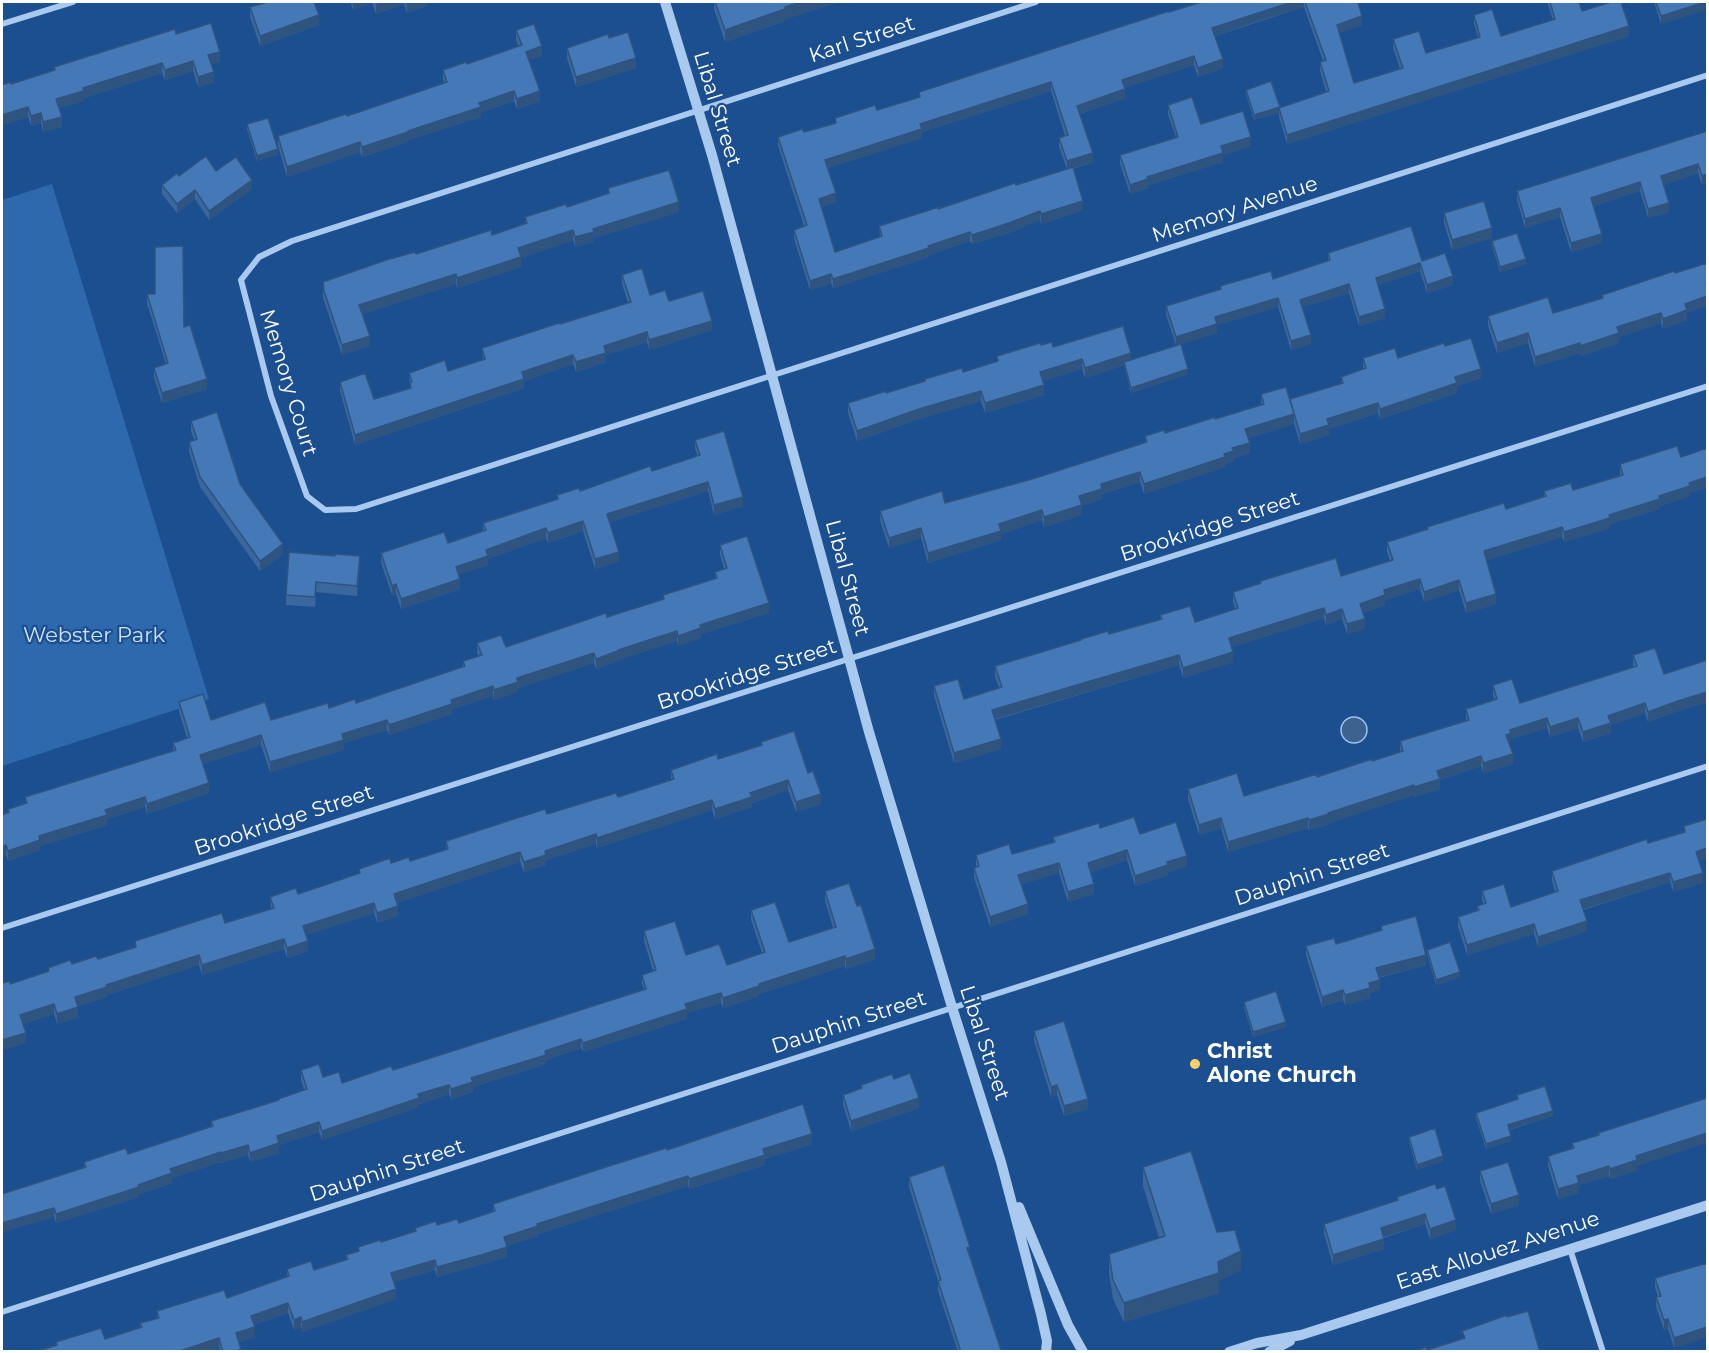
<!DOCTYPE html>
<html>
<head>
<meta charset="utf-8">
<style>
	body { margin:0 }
	#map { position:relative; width:1709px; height:1353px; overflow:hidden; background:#1b4f8f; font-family:Montserrat,sans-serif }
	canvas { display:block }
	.frame { position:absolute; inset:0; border:3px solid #fff; pointer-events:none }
</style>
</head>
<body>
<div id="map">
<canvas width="1709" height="1353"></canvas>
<div class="frame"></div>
</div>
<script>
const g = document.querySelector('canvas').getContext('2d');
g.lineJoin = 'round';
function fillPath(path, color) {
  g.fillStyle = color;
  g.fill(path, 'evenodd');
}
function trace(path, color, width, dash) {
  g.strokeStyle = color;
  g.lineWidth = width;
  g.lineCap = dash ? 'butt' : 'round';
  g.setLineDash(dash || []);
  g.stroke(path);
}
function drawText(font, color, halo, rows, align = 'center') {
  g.font = font + ' Montserrat,sans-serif';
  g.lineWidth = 4.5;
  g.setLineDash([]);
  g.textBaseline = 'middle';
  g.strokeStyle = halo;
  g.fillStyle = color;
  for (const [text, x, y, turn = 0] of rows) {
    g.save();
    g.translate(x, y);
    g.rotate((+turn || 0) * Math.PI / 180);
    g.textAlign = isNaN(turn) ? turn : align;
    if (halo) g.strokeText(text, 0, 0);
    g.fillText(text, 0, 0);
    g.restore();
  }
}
fillPath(new Path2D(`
	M52,184L209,699L2,766V200Z`), '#2e69ad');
const water = new Path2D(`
	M1341 730a13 13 0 1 1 26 0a13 13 0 1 1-26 0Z`);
fillPath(water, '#3c6290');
trace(water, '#9cc4f0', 1.5);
trace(new Path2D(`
	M1036,2L292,241L259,257L241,280L271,396L307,496L325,510L356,509L1708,75
	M2,24L73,2
	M2,928L1708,386
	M1570,1249L1603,1352
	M2,1312L1708,766`), '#a9c9ee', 6);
trace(new Path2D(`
	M665,2L712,155L869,732L952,1007L1001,1162L1041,1314L1047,1341L1046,1352
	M1019,1207L1068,1325L1083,1352
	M1229,1352L1257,1343L1301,1335L1708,1205
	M1269,1352L1290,1341`), '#a9c9ee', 10);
fillPath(new Path2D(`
	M350,2H427V6L407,13L404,4L376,14L372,3L353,10Z
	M714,2H839L785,19V21L725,42L714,9Z
	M1202,2H1358L1362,25L1339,33L1354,83L1400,69L1393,48V39L1426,53L1478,38L1474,24V15L1501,36L1553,20L1547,2H1579L1582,11L1629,36L1287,144L1279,117V113L1254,120L1246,95V90L1280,108L1326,92L1320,71V62L1323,61L1304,7L1215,36L1223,68L1198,77L1194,65L1124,88L1125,98L1080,114L1093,162L1073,169L1083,210L1041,224L1040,220L1009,233L972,244L970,241L929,255V257L833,288L831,283L810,290L794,239V230L804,226L778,146V137L804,132L835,123V118L877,110L919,97V92ZM1051,91L1065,136L1059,138V147L1067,169L879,226L880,237L835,252L821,207L836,202L828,168L922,138V132Z
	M1654,2H1707V8L1702,10V11L1661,24Z
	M250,7L319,25L260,46L250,17Z
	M516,30L542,56L529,60L540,101L517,109L514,101L481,112V117L408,140V142L362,157L360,152L287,177L278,146V136L347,116L444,83L443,79V70L467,64L518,46L516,40Z
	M176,34L220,62L211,64L214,82L198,87L193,71L165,80L162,73L84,98V101L59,108L62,127L43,132L41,123L31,126L28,117L2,125V85L11,84L54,70V67Z
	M609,38L636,68L576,87L567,58V48Z
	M1168,105L1201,124L1251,146L1223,155V162L1148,185V188L1130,194L1120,164V155L1176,137L1168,115Z
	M247,124L278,154L257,161L247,129Z
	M1707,131L1702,185L1698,173L1663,185L1669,212L1648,218L1640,191L1594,206L1602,243L1571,252L1560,217L1525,228L1517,200V191Z
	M216,171L252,189L209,220L195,199L177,213L162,194V185L179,176Z
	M608,188L679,212L594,238V242L575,247L573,240L521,258V267L457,288L456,284L362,314L370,346L342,355L323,298V282L416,254L492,235L525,224V217L567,207L608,193Z
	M1444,213L1492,238L1452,250L1444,223Z
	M1492,241L1526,264L1500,272L1492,246Z
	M1328,253L1422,261L1453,285L1427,293L1420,271L1378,285L1385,318L1359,326L1349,293L1302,307L1311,344L1291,350L1278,307L1217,325V333L1181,344L1188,374L1131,393L1124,365L1085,378L1082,369L1042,381L1044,395L985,413L981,401L919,419L857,441L848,413V403L886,393L997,362V356L1041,345L1131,360L1176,345L1166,315V306L1220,289V286L1273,279L1328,261Z
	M622,275L650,295L669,301L712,330L649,350L647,342L606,355V362L576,372L573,364L524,381V388L355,445L340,391V382L374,399L410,388L409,373L448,371L483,360L482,348L628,303L622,284Z
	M147,294L184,327L207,389L162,403L154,378V368L166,364L147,304Z
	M1602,295L1687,313V320L1663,329L1661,323L1619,337V343L1580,356V353L1535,367L1528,343L1497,353L1488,326V316L1553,313L1602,298Z
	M1445,346L1481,378L1457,386V393L1380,419L1378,413L1329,429V435L1300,444L1294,424L1248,438L1250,453L1234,458V461L1225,464V467L1144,494L1140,482L1102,494V499L1082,506V515L1044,527L1042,520L1001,534V540L928,563L921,538L889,548L880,521V511L945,503L1032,479L1145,443V436L1165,433L1215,419L1261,405V394L1290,400L1341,384V377L1363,369V358H1398Z
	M191,421L240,484L283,554L260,571L200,487L189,452V442L194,440L191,431Z
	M695,440L743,506L714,515L708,491L610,522L619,561L595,569L583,531L548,543L546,538L488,559V565L458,575L460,589L401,609L396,594L392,595L381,563V553L448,543L483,531V523L557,499V495L580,491L652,471L698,456L695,449Z
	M1707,448V487L1690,493V496L1660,506V509L1610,524V528L1564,542L1562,537L1487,560L1496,604L1466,613L1459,590L1424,602L1420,589L1385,600V605L1363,613L1365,629L1347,634L1342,619L1326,625L1324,618L1232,647L1233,662L1183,678L1179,665L995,720L1001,749L954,763L934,696V686L964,699L999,688L995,676V666L1160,619V615L1195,622L1235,609L1233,602V592L1260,584V581L1341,576L1390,561L1387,552V542L1427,529V527L1506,509L1544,496V491L1573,490L1620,475V464L1681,457Z
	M720,545L769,613L701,634V638L678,646L677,641L618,660V661L596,669L594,663L518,688V692L494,700L493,696L452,709V714L389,735L387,730L344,743V750L270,772L261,745L203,764L209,793L147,814L145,807L107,819V825L40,846V850L8,861L6,855L2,856V815L8,813V809L25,803V797L173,751V743L187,738L179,712V702L211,720H271L356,703L463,666V661L478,656L477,652V643L506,647L663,600V595L715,578V572L724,569L720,555Z
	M360,566L357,596L316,592L315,607L286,605V595Z
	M1633,655L1664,674L1707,660V702L1678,711L1648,722L1645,713L1611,725V733L1583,742L1578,728L1550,737L1547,728L1511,739V743H1509L1513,764L1483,773L1481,766L1440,780V789L1414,797V795L1329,823V824L1309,830L1308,828L1228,852L1221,828L1199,835L1188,799V789L1244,796L1372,761L1400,752V741L1466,721V709L1494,700L1493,695V685L1520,703L1633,667Z
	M761,742L808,773L821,804L796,812L788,790L752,803V807L715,819L712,810L597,848L596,844L546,860V865L524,872L520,862L397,903L398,916L377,923L374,913L306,935L308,951L287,958L284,949L202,975L199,965L107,995V997L78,1006V1017L57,1024L54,1014L23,1024L26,1043L2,1050V983L10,984L48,972V968L98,959L135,947V941L225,923L271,909L270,897L298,894L359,873V869L410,861L446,850V841L547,814L618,797L671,780V770L718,759L761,745Z
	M1684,826L1699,861L1703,883L1673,892L1670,882L1583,910L1587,931L1538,947L1534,934L1467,955L1458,927V917L1477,910V906L1483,904L1482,901V891L1511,907L1555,892L1552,881V871L1684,832Z
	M1100,828L1140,834L1187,866L1168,872V875L1135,886L1127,860L1091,872L1094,894L1068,902L1059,873L1021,884L1028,914L990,927L974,878V868L976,867V855L1012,854L1053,842V837Z
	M825,891L857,906L875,959L846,969L845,966L759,994V996L723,1008L721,1003L687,1013V1019L583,1052L581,1048L546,1060V1064L473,1087V1092L451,1099L449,1094L419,1104V1107L322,1140L319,1132L279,1145V1153L250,1162L248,1155L221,1163V1162L172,1178V1183L139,1194V1197L56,1223L54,1217L2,1232V1194L84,1167V1162L128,1154L211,1126V1121L278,1100L304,1090L301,1080V1070L342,1083L393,1070L644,990L642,984V975L653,971L644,941V931L686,955L727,965L762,953L751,920V910L789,942L833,928L825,901Z
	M1381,926L1426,965L1379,978L1380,990L1370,993V998L1345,1005L1343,1000L1322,1007L1306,956V946L1336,944L1381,930Z
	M1427,950L1460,977L1436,985L1427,955Z
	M1244,1002L1286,1027L1253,1037L1244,1007Z
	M1034,1031L1088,1109L1064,1116L1057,1095L1051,1097L1034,1041Z
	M894,1079L919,1108L851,1131L843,1105V1095L861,1089V1085Z
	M1517,1095L1553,1116L1510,1130L1511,1141L1486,1149L1476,1118V1113L1517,1100Z
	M1598,1133L1637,1166V1170L1610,1179L1609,1176L1579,1185V1193L1558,1199L1548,1166V1156L1572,1149V1143L1598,1135Z
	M1409,1137L1443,1161L1417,1170L1409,1142Z
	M812,1144L765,1159V1165L689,1189L688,1186L538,1234V1236L506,1246L507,1257L437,1277L435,1270L394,1282L396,1299L302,1332L301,1327L294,1330L288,1313L254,1325L255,1337L239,1342L241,1352H220L219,1348L56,1345V1342L105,1339L140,1328V1323L157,1318V1311L227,1298L287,1277V1269L314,1270L346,1260V1255L358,1252V1247L381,1242L415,1232V1228L459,1223L493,1212V1204L667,1150Z
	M1143,1167L1217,1232L1241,1270L1219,1281V1293L1124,1322L1113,1299L1109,1274V1254L1159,1238L1143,1186Z
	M1480,1171L1519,1205L1491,1214L1480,1181Z
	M909,1177L970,1256L1001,1352H958L938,1291V1281L909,1187Z
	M1397,1197L1456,1230L1430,1239L1425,1224L1384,1238V1249L1333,1265L1324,1234V1224L1397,1201Z
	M1707,1263L1674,1348L1668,1329L1664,1330L1656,1307V1297H1658L1655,1288V1278Z`), '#3a679d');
fillPath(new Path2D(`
	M353,2H372V3L353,10Z
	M382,2H404V4L376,14V4Z
	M412,2H427V6L407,13V3Z
	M801,2H839L785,19V21L725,42V30Z
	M1292,2H1304V7L1255,22L1212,37V28Z
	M1629,2H1642L1629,5Z
	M1702,2H1707V8L1702,10V11L1661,24V16Z
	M319,15V25L260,46V36Z
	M1362,16V25L1337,34V25Z
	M1629,26V36L1287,144V135Z
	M542,46V56L526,61V52Z
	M220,52V62L208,65V55Z
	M1194,56V65L1122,89V80Z
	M636,58V68L576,87V77Z
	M1223,59V68L1198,77V68Z
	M193,61V71L165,80V70Z
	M162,63V73L84,98V101L56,109V99L83,88Z
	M214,72V82L198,87V77Z
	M1051,82V91L922,132V138L825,169V160L920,124Z
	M1125,89V98L1077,115V106Z
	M514,91V101L481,112V117L408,140V142L362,157V147L408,131L479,103Z
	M540,91V101L517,109V99Z
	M28,107V117L2,125V115Z
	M1280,107L1279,108V113L1254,120V115Z
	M41,113V123L31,126V116Z
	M62,117V127L43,132V122Z
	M1251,137V146L1223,155V162L1148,185V188L1130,194V185L1147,177L1221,146Z
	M360,142V152L287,177V167Z
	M278,149V154L257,161V156Z
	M1093,153V162L1067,170V161Z
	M1698,164V173L1661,186V176Z
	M1707,174V183L1702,185V176Z
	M252,180V189L209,220V211Z
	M1640,182V191L1591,207V198Z
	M195,190V199L177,213V204Z
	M836,193V202L819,208V199Z
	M1083,201V210L1041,224V214Z
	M679,202V212L594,238V242L575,247V237L593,229Z
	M1669,203V212L1648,218V209Z
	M1560,208V217L1525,228V219Z
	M1040,211V220L1009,233L972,244V235Z
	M1492,228V238L1452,250V240Z
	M573,230V240L521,258V267L457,288V278L518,248Z
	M970,232V241L929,255V257L833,288V279Z
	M1602,234V243L1571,252V243Z
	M1526,259V264L1500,272V267Z
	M1420,263V271L1376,286V278Z
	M456,274V284L359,315V305Z
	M831,274V283L810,290V281Z
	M1453,276V285L1427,293V285Z
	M1349,284V293L1300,308V300Z
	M1707,296V306L1687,313V320L1663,329V319L1685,304Z
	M1278,298V307L1217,325V333L1176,346V337L1215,317Z
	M1385,309V318L1359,326V317Z
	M1661,313V323L1619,337V343L1580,356V346L1617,327Z
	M712,321V330L649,350V340Z
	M647,332V342L606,355V362L576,372V362L604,346Z
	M1528,333V343L1497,353V343Z
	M1311,335V344L1291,350V341Z
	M370,336V346L342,355V345Z
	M1580,343V353L1535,367V357Z
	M1131,353V363L1124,362V365L1085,378V368Z
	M573,355V364L524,381V388L355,445V435L522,372Z
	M1082,359V369L1040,382V372Z
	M1188,369V374L1131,393V388Z
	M1481,369V378L1457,386V393L1380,419V409L1411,398L1455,377Z
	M207,379V389L162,403V393Z
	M1044,385V395L985,413V403Z
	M981,391V401L919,419L857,441V431L919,409Z
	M1378,403V413L1329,429V435L1300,444V434L1327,419Z
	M1294,414V424L1245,439V429Z
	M1250,443V453L1234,458V461L1225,464V467L1144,494V484L1224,454L1232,448Z
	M1140,472V482L1102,494V499L1082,506V515L1044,527V517L1101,484Z
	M1707,477V487L1690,493V496L1660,506V509L1610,524V528L1564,542V532L1659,496L1689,483Z
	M708,482V491L607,523V514Z
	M743,497V506L714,515V505Z
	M1042,510V520L1001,534V540L928,563V553L999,524Z
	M583,521V531L548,543V533Z
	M1562,527V537L1484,561V551Z
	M546,528V538L488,559V565L456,576V567L486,550Z
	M921,528V538L889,548V538Z
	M283,544V554L260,571V561Z
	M619,552V561L595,569V559Z
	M360,556V566L357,596V586Z
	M460,579V589L401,609V599Z
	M1420,579V589L1385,600V605L1360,614V604L1384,590Z
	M1459,580V590L1424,602V592Z
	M396,584V594L392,595V586Z
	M1496,594V604L1466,613V603Z
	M769,603V613L701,634V638L678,646V636L700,625Z
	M1324,608V618L1229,648V638Z
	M1342,609V619L1326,625V615Z
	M1365,619V629L1347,634V624Z
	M677,631V641L618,660V661L596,669V659L618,650Z
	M1233,652V662L1183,678V668Z
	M594,653V663L518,688V692L494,700V690L517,678Z
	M1179,655V665L992,720V710Z
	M493,686V696L452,709V714L389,735V725L451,700Z
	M1707,692V702L1678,711L1648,722V712L1678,701Z
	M1645,703V713L1611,725V733L1583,742V732L1608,716Z
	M1547,718V728L1511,739V743L1506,745V735L1510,730Z
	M1578,718V728L1550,737V727Z
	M387,720V730L344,743V750L270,772V762L342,734Z
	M261,735V745L200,765V755Z
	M1001,739V749L954,763V753Z
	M1513,754V764L1483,773V763Z
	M1481,756V766L1440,780V789L1414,797V787L1437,771Z
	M788,780V790L752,803V807L715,819V809L750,793Z
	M209,783V793L147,814V804Z
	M1414,785V795L1329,823V824L1309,830V820L1328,813Z
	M821,794V804L796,812V802Z
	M145,797V807L107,819V825L40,846V850L8,861V851L39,836L105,810Z
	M712,800V810L597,848V838Z
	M1221,818V828L1199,835V825Z
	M1308,818V828L1228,852V842Z
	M596,834V844L546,860V865L524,872V862L545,851Z
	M6,845V855L2,856V846Z
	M1707,848V858L1696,862V852Z
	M1127,850V860L1088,873V863Z
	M520,852V862L394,904V894Z
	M1187,856V866L1168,872V875L1135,886V876L1167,862Z
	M1059,863V873L1018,885V875Z
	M1670,873V882L1580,910V900Z
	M1703,873V883L1673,892V882Z
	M1094,884V894L1068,902V892Z
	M374,903V913L303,936V926Z
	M1028,904V914L990,927V917Z
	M398,906V916L377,923V913Z
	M1587,921V931L1538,947V937Z
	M1534,924V934L1467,955V945Z
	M284,939V949L202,975V965Z
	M308,941V951L287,958V948Z
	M875,949V959L846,969V959Z
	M199,955V965L107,995V997L75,1007V997L106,985Z
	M1426,955V965L1376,978V968Z
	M845,956V966L759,994V996L723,1008V998L759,984Z
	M1460,972V977L1436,985V980Z
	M1380,980V990L1370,993V998L1345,1005V995L1369,983Z
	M1343,990V1000L1322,1007V997Z
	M721,993V1003L687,1013V1019L583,1052V1043L685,1004Z
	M54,1004V1014L20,1025V1015Z
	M78,1007V1017L57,1024V1014Z
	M1286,1022V1027L1253,1037V1032Z
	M26,1033V1043L2,1050V1040Z
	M581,1039V1048L546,1060V1064L473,1087V1092L451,1099V1089L471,1078Z
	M449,1085V1094L419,1104V1107L322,1140V1131L418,1094Z
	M1057,1085V1095L1051,1097V1087Z
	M919,1098V1108L851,1131V1121Z
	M1088,1099V1109L1064,1116V1106Z
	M1553,1111V1116L1508,1130V1125Z
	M319,1122V1132L279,1145V1153L250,1162V1153L277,1136Z
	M1707,1133V1143L1637,1166V1170L1610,1179V1169L1636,1156Z
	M812,1134V1144L765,1159V1165L689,1189V1179L763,1149Z
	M1511,1136V1141L1486,1149V1144Z
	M248,1145V1155L221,1163V1153Z
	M221,1152V1162L172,1178V1183L139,1194V1197L56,1223V1214L138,1185L170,1169Z
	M1443,1156V1161L1417,1170V1165Z
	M1609,1166V1176L1579,1185V1193L1558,1199V1189L1577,1176Z
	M688,1176V1186L538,1234V1236L504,1247V1237L537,1224Z
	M1519,1195V1205L1491,1214V1204Z
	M54,1208V1217L2,1232V1223Z
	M1425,1214V1224L1381,1238V1228Z
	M1456,1220V1230L1430,1239V1229Z
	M1384,1239V1249L1333,1265V1255Z
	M507,1247V1257L437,1277V1267Z
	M1241,1251V1270L1219,1281V1293L1124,1322V1303Z
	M435,1260V1270L391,1283V1273Z
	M396,1289V1299L302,1332V1322Z
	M288,1303V1313L251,1326V1316Z
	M301,1317V1327L294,1330V1320Z
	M1668,1319V1329L1664,1330V1320Z
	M255,1327V1337L236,1343V1333Z
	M1707,1327V1337L1674,1348V1338Z
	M219,1338V1348L209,1352H177Z`), '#305480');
const building = new Path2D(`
	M268,2H314L319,15L260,36L250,7Z
	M715,2H801L785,7V9L725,30Z
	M1202,2H1292L1212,28L1223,59L1198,68L1194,56L1122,80L1125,89L1077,106L1093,153L1067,161L1059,138L1068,135L1051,82L920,124L922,129L825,160L836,193L819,199L835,252L882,236L879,226L939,207L938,209L1015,183L1016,185L1073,167L1083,201L1041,214L1040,211L1009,223L972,235L970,232L928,246L929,248L833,279L831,274L810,281L794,230L807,225L778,137L802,129L804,132L836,123L835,118L875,105L877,110L920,97L919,92L1169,11V12Z
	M1305,2H1358L1362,16L1337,25L1354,83L1403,68L1393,39L1419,31L1426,53L1480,37L1474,15L1492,9L1501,36L1555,19L1550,2H1579L1582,11L1611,2H1621L1629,26L1287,135L1279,108L1329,91L1320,62L1326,60Z
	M1656,2H1703H1702V3L1661,16Z
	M211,23L220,52L208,55L214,72L198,77L193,61L165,70L162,63L83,88L84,91L56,99L62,117L43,122L41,113L31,116L28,107L2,115V85L10,82L11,84L55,70L54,67L175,29L176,34Z
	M534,24L542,46L526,52L540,91L517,99L514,91L479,103L481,107L408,131V132L362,147L360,142L287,167L278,136L346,114L347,116L447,82L443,70L466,62L467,64L522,45L516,30Z
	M628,32L636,58L576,77L567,48L608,34L609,38Z
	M1271,81L1280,107L1254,115L1246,90Z
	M1192,97L1201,124L1243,111L1251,137L1221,146L1223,153L1147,177L1148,179L1130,185L1120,155L1178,137L1168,105Z
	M268,118L278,149L257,156L247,124Z
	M1707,131V174L1702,176L1698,164L1661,176L1669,203L1648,209L1640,182L1591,198L1602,234L1571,243L1560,208L1525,219L1517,191Z
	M206,156L216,171L236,157L252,180L209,211L195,190L177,204L162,185L177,173L179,176Z
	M669,170L679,202L593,229L594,232L575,237L573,230L518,248L521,257L457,278L456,274L359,305L370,336L342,345L323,288H324L323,282L386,260L415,252L416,254L491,230L492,235L527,223L525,217L566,204L567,207L609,193L608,188Z
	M1484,201L1492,228L1452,240L1444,213Z
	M1411,226L1422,261L1445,253L1453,276L1427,285L1420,263L1376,278L1385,309L1359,317L1349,284L1300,300L1311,335L1291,341L1278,298L1215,317L1217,324L1176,337L1166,306L1221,289L1220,286L1271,271L1273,279L1330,260L1328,253Z
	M1517,233L1526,259L1500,267L1492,241Z
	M183,246L184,327L190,325L207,379L162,393L154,368L168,363L147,294H155V247Z
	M1707,263V283H1706L1707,286V296L1685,304L1687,310L1663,319L1661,313L1617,327L1619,333L1580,346V343L1535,357L1528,333L1497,343L1488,316L1548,297L1553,313L1603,298L1602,295L1674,271L1675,273Z
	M642,268L650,295L665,290L669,301L703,291L712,321L649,340L647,332L604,346L606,353L576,362L573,355L522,372L524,379L355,435L340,382L365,373L374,399L411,388L410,383L412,382L409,373L445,360L448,371L485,359L482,348L559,323L560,324L631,302L622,275Z
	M1123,326L1131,353L1085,368L1082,359L1040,372L1044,385L985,403L981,391L919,409L857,431L848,403L886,391V393L925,381V379L962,368L963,372L998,361L997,356L1040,343L1041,345L1052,342L1053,347Z
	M1471,338L1481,369L1455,377L1457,383L1380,409L1378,403L1327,419L1329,425L1300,434L1290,399L1343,383L1341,377L1366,368L1363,358L1395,348L1398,358L1444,343L1445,346Z
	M1181,344L1188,369L1131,388L1124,362Z
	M1286,387L1294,414L1245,429L1250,443L1232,448L1234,451L1224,454L1225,457L1144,484L1140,472L1101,484L1102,489L1079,496L1082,505L1044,517L1042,510L999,524L1001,531L928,553L921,528L889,538L880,511L942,491L945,503L1032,479L1147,442L1145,436L1164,430L1165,433L1215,417V419L1264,404L1261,394Z
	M217,412L240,484L283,544L260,561L200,477L189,442L197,439L191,421Z
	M724,431L743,497L714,505L708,482L607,514L619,552L595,559L583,521L548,533L546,528L486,550L488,556L456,567L460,579L401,599L396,584L392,586L381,553L444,532L448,543L486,530L483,523L558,499L557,495L579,488L580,491L650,466L652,471L700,455L695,440Z
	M1677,446L1681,457L1707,448V477L1689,483L1690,486L1659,496L1660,499L1609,515L1610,518L1564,532L1562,527L1484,551L1496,594L1466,603L1459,580L1424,592L1420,579L1384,590L1385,595L1360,604L1365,619L1347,624L1342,609L1326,615L1324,608L1229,638L1233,652L1183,668L1179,655L992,710L1001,739L954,753L934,686L958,679L964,699L1002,687L995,666L1081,640V639L1108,631L1109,634L1162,619L1160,615L1190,606L1195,622L1238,608L1233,592L1261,583L1260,581L1336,558L1341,576L1393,560L1387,542L1428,529L1427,527L1504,503L1506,509L1546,496L1544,491L1571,483L1573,490L1623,475L1620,464Z
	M747,536L769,603L700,625L701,628L678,636L677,631L618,650V651L596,659L594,653L517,678L518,682L494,690L493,686L451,700L452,704L389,725L387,720L342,734L344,740L270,762L261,735L200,755L209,783L147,804L145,797L105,810L107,815L39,836L40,840L8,851L6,845L2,846V815L9,812L8,809L27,803L25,797L176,750L173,743L190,737L179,702L203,694L211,720L265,702L271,720L328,703L329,708L355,699L356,703L465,666L463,661L482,655L477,643L501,635L506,647L606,613L607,617L664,599L663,595L717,578L715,572L727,568L720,545Z
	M289,552L335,556V554L360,556L357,586L316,582L315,597L286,595Z
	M1655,648L1664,674L1707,660V692L1678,701L1648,712L1645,703L1608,716L1611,723L1583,732L1578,718L1550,727L1547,718L1510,730L1511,733L1506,735L1513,754L1483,763L1481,756L1437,771L1440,779L1414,787V785L1328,813L1329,814L1309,820L1308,818L1228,842L1221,818L1199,825L1188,789L1237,773L1244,796L1317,774V777L1372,759V761L1403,751L1400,741L1469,720L1466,709L1497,699L1493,685L1512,679L1520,703L1637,666L1633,655Z
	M794,731L808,773L813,771L821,794L796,802L788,780L750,793L752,797L715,809L712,800L597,838L596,834L545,851L546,855L524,862L520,852L394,894L398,906L377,913L374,903L303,926L308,941L287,948L284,939L202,965L199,955L106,985L107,987L75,997L78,1007L57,1014L54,1004L20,1015L26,1033L2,1040V983L10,981V984L49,971L48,968L70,960L72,964L96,956L98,959L136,947L135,941L222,913L225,923L274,908L270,897L296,888L298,894L360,873L359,869L390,858L391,863L409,857L410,861L448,849L446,841L545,809L547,814L616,793L618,797L674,779L671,770L717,754L718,759L762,745L761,742Z
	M1134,817L1140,834L1176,822L1187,856L1167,862L1168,865L1135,876L1127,850L1088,863L1094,884L1068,892L1059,863L1018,875L1028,904L990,917L974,868L979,866L976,855L1009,844L1012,854L1055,842L1053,837L1099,823L1100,828Z
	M1707,819V848L1696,852L1703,873L1673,882L1670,873L1580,900L1587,921L1538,937L1534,924L1467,945L1458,917L1479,910L1477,906L1486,903L1482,891L1504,884L1511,907L1558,891L1552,871L1647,839L1648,843L1685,832L1684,826Z
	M849,883L857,906L861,905L875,949L846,959L845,956L759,984V986L723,998L721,993L685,1004L687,1009L583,1043L581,1039L545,1051L546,1055L471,1078L473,1082L451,1089L449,1085L418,1094L419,1098L322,1131L319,1122L277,1136L279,1143L250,1153L248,1145L221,1153V1152L170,1169L172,1173L138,1185L139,1187L56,1214L54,1208L2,1223V1194L86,1167L84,1162L126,1148L128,1154L213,1126L211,1121L279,1100L278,1099L307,1089L301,1070L319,1064L323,1077L339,1072L342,1083L391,1066L393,1070L646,989L642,975L656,970L644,931L675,921L686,955L719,944L727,965L765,952L751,910L775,902L789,942L836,927L825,891Z
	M1416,916L1426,955L1376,968L1380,980L1369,983L1370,988L1345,995L1343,990L1322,997L1306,946L1334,938L1336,944L1382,930L1381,926Z
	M1450,942L1460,972L1436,980L1427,950Z
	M1276,991L1286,1022L1253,1032L1244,1002Z
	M1064,1021L1088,1099L1064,1106L1057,1085L1051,1087L1034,1031Z
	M910,1073L919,1098L851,1121L843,1095L862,1088L861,1085L892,1074L894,1079Z
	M1545,1086L1553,1111L1508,1125L1511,1136L1486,1144L1476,1113L1518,1099L1517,1095Z
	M1707,1098V1133L1636,1156L1637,1160L1610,1169L1609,1166L1577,1176L1579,1183L1558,1189L1548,1156L1574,1148L1572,1143L1599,1135L1598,1133Z
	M803,1104L812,1134L763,1149L765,1155L689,1179L688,1176L537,1224L538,1226L504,1237L507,1247L481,1255L437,1267L435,1260L391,1273L396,1289L302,1322L301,1317L294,1320L288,1303L251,1316L255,1327L236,1333L241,1349L235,1352H223L219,1338L177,1352H34L57,1345L56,1342L101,1328L105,1339L142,1327L140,1323L159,1318L157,1311L224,1290L227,1298L289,1276L287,1269L311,1261L314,1270L348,1259L346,1255L359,1251L358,1247L380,1240L381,1242L416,1231L415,1228L436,1221L437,1225L457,1219L459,1223L495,1211L493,1204L609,1166L666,1148L667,1150Z
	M1435,1128L1443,1156L1417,1165L1409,1137Z
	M1191,1151L1217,1232L1235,1230L1241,1251L1218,1262L1219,1273L1124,1303L1113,1280L1109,1254L1165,1236L1143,1167Z
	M1508,1162L1519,1195L1491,1204L1480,1171Z
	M944,1165L970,1247L967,1248L1001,1350L995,1352H961L938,1281L941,1280L909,1177Z
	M1435,1184L1437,1189L1445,1186L1456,1220L1430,1229L1425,1214L1381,1228L1384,1239L1333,1255L1324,1224L1398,1200L1397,1197Z
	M1707,1263V1327L1674,1338L1668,1319L1664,1320L1656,1297L1661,1296L1655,1278Z
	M1528,1311L1540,1352H1413L1426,1347L1427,1350L1465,1338L1462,1331L1507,1315V1317Z`);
fillPath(building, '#4478b7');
trace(building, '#305480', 1.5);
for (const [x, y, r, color] of [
	[1195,1064,6,"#ffd166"]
]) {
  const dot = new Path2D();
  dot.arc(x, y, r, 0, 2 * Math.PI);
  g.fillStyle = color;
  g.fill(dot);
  trace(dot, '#1b4f8f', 2);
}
drawText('21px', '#fff', '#1b4f8f', [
	["Karl Street",862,40,-18],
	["Libal Street",717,109,73],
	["Memory Avenue",1235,210,-18],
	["Memory Court",288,383,73],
	["Brookridge Street",1210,527,-18],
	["Libal Street",847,578,75],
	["Brookridge Street",747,675,-18],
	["Brookridge Street",284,821,-18],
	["Dauphin Street",1312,875,-18],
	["Dauphin Street",849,1023,-18],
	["Libal Street",984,1043,72],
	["Dauphin Street",387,1171,-18],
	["East Allouez Avenue",1498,1251,-18]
]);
drawText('21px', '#cfe3fa', '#1b4f8f', [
	["Webster Park",94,636]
]);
drawText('bold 21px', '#fff', '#1b4f8f', [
	["Christ",1207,1052],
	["Alone Church",1207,1076]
], 'left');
</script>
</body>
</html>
